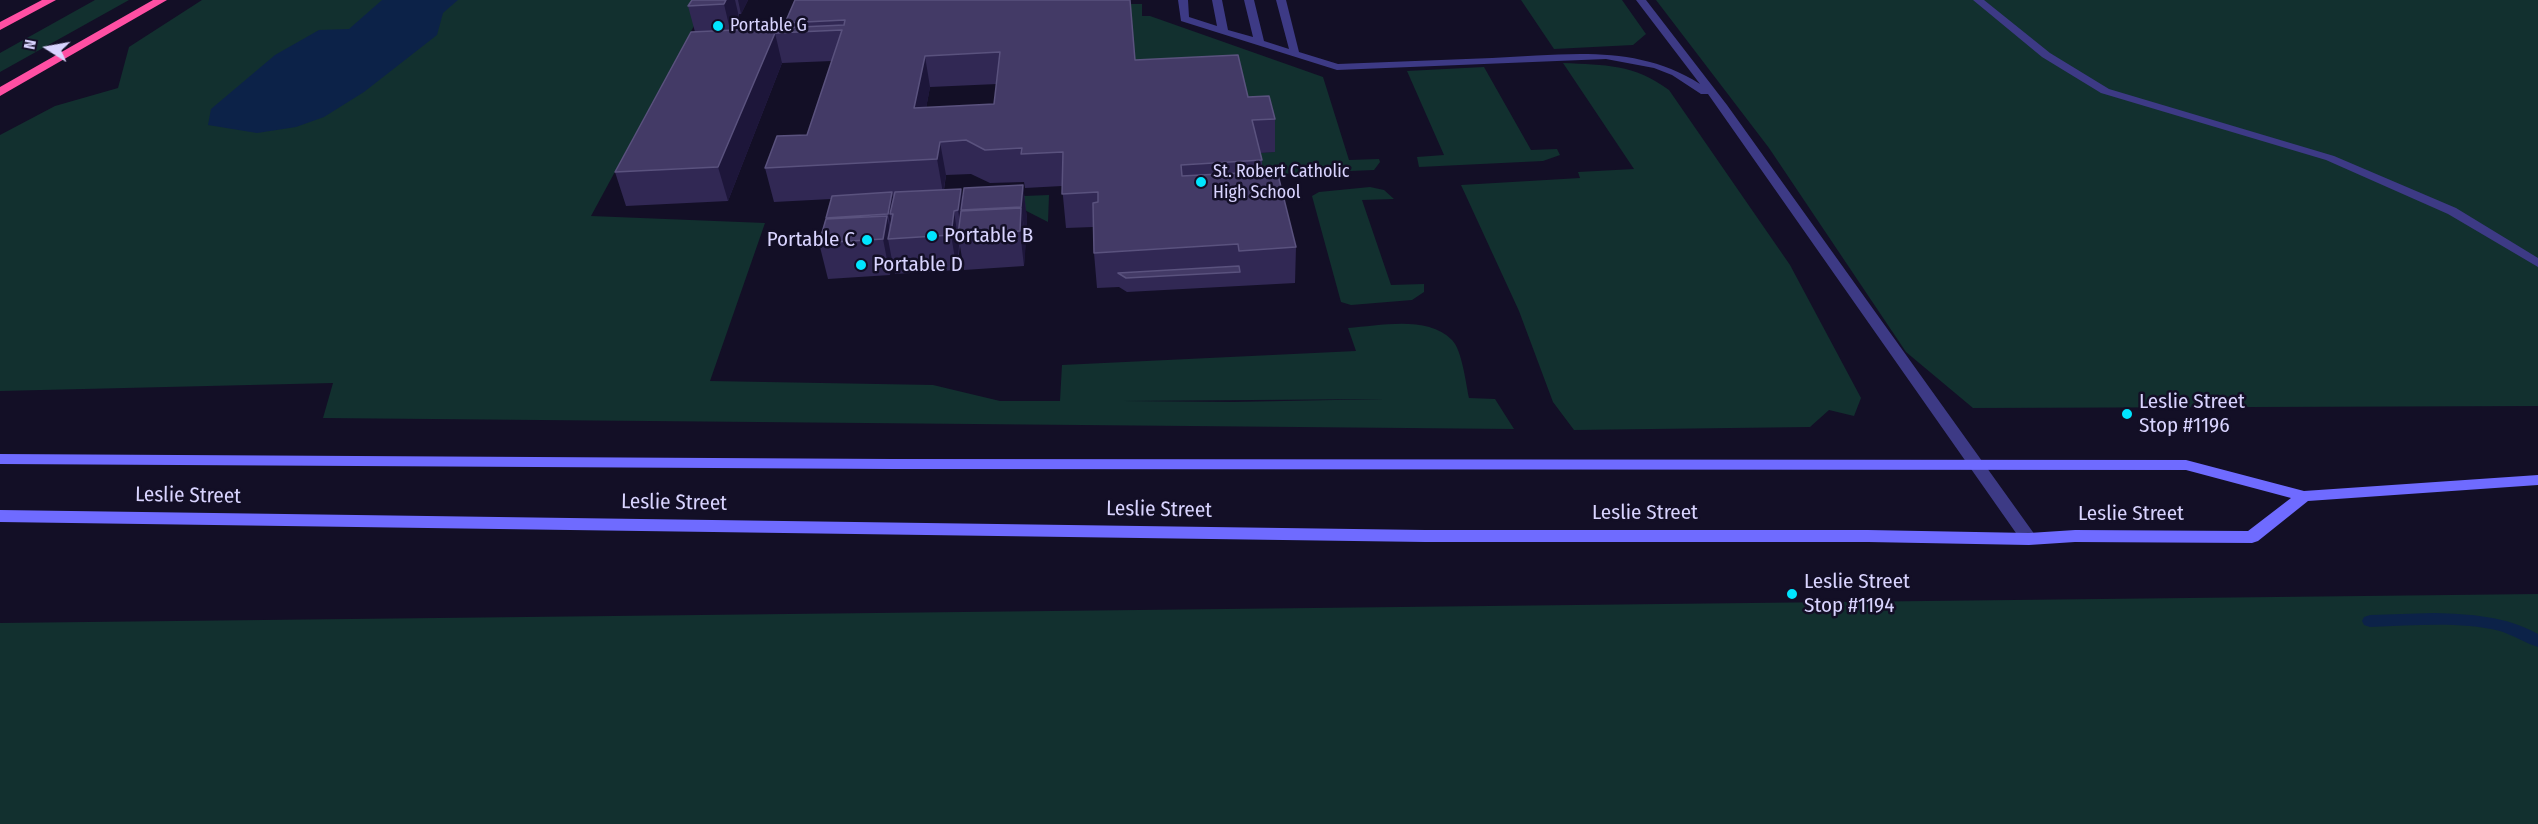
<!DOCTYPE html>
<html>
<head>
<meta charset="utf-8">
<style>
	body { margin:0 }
	#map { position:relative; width:2538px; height:824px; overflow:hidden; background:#130f26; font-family:"Fira Sans Condensed",sans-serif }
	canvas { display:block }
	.north { position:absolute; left:18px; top:18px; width:60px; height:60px; -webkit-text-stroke:4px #130f26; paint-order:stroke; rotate:281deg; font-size:16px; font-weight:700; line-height:24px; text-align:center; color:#d9d4ff }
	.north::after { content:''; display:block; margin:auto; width:21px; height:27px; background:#d9d4ff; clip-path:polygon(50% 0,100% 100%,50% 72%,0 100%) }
</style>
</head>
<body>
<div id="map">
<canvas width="2538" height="824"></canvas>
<div class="north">N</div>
</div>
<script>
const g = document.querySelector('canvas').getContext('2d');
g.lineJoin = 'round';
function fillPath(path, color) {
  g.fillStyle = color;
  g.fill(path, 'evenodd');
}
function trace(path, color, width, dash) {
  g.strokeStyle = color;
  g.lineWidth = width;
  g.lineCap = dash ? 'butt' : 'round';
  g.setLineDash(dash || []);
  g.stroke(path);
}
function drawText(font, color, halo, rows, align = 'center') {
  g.font = font + ' "Fira Sans Condensed",sans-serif';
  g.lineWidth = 5;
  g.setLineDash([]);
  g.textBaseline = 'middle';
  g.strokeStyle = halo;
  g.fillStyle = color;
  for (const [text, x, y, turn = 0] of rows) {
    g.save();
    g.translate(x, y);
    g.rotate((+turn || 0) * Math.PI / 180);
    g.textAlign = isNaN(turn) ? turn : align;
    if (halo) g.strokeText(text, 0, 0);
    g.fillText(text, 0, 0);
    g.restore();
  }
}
fillPath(new Path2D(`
	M95,0H129L0,72V53Z
	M202,0H708L591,216L765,223L710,381L933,385L1000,401H1060L1062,365L1356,351L1348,328C1380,326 1427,315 1452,340C1462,350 1466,384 1469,398L1495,399L1514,429L323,418L333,383L0,391V135L55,106L118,88L129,47ZM1384,399L1233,402L1123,401Z
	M1521,0H1622L1646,34L1633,45L1554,49Z
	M1656,0H2538V406L1973,408L1906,352L1769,148Z
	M1129,4H1142V16H1150L1323,77L1349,160L1379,159L1380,162L1374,170L1257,175L1252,153L1274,152L1137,91Z
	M1563,63C1605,65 1634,64 1669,90L1790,265L1861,398L1854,416L1829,410L1810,427L1574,430L1553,402L1519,311L1461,185L1580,178L1578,172L1634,169Z
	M1484,67L1531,150L1557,149L1560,155L1543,161L1419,167L1417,157L1444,155L1407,71Z
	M1370,187L1384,190L1394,199L1362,200L1391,285L1424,284V292L1412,300L1351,305L1341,302L1312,196L1319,192Z
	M1049,195L1048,222L999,197Z
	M2538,594V824H0V623Z`), '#12302f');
fillPath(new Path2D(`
	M382,0H458L443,13L437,35L364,92L324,117L296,127L257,133L208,125L211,109L275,55L319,30L349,29Z`), '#0c2248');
fillPath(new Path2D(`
	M2434,613C2470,614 2506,616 2538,634V647C2525,643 2513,635 2500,631C2458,621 2413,626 2370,627L2364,625L2362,621L2364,617L2370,615Z`), '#0c2248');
fillPath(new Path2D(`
	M1178,0H1188L1189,17L1217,26L1212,0H1222L1228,30L1253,37L1244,0H1254L1264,41L1289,49L1276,0H1286L1299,52L1338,64C1389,62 1441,60 1492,58C1565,55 1636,43 1700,84L1636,0H1646L1727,105L2035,535L2037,539L2035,543H2023L1708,94H1701L1672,75L1654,68L1606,59L1337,70L1181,21Z
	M1973,0H1984L2050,53L2109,89L2334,156L2456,208L2538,258V267L2448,214L2326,160L2101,93L2042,57Z`), '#3d3a85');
fillPath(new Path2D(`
	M0,454L892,459L2186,460L2304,491L2538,475V485L2308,501L2258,541L2252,543L2075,542L2029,545L1868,542H1425L0,522V510L1425,530H1868L2029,533L2075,530L2248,531L2291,498L2186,470L892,469L0,464Z`), '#6f6bff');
fillPath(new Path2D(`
	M42,0H56L0,30V22Z
	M153,0H167L0,96V87Z`), '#ff4fa3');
fillPath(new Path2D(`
	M692,0H748L741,14H739V17L733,30L786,28L785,23L795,0L1135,60L1248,97L1275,119V152L1260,153L1262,160V172L1296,247L1295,283L1127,292L1119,287L1097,288L1094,253L1093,227L1066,228L1062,186L1025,188L1024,182L990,183L971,174L946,175L944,190L961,189L962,199L1023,185L1027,219L1024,266L964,270L960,246L957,270L895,274L892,260L890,275L828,279L819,243L831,199L774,202L765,168L807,135L832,61L782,63L728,201L626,206L615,172L695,32L688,6ZM997,84L994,104L926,108L930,87Z`), '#312854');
fillPath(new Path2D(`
	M726,0H735L739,17L731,34L724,4Z
	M738,0H748L741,14Z
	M775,33L782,63L728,201L718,167Z
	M925,56L930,87L920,141L914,108Z
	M940,142L946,175L943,193L937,159Z
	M1023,185L1027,219L1026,241L1021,207Z
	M961,189L964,210H961L965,234H962L958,210Z
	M892,192L898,227L893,214H890L895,238H892L888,214Z
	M1021,208L1026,243L1024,266L1020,231Z
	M954,211L959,246L957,270L951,235Z
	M887,216L892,238L888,239L892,260L890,275L883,239Z`), '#1d163a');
const building = new Path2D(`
	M692,0H726L724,4L688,6Z
	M795,0H1130L1135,60L1238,55L1248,97L1269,96L1275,119L1252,120L1262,160L1181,165L1182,176L1277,171L1296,247L1239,251L1238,244L1094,253L1093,203L1098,202V192L1062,194L1063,152L1021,154L1022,148L985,150L966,140L940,142L937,159L765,168L777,136L807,135L842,30L775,33L718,167L615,172L691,32L844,25L845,20L785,23ZM1000,52L994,104L914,108L925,56Z
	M1023,185L1021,207L961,210L964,188Z
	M961,189L958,210L954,211L951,235L888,239L893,214H890L895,192Z
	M892,192L888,214L826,218L832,196Z
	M1021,208L1020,231L958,235L961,211Z
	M887,216L883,239L819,243L826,219Z
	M1239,266L1240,272L1126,278L1118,273Z`);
fillPath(building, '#433a66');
trace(building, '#5a527e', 1.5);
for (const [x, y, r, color] of [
	[718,26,6,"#00e5ff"],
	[1201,182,6,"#00e5ff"],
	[932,236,6,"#00e5ff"],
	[867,240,6,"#00e5ff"],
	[861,265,6,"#00e5ff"],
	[2127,414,6,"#00e5ff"],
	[1792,594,6,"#00e5ff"]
]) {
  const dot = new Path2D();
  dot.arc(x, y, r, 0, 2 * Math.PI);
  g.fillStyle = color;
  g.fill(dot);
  trace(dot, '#130f26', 2);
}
drawText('18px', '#d9d4ff', '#130f26', [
	["Portable G",730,26],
	["St. Robert Catholic",1213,172],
	["High School",1213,193]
], 'left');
drawText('21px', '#d9d4ff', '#130f26', [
	["Portable B",944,236],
	["Portable C",855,240,"right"],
	["Portable D",873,265],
	["Leslie Street",2139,402],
	["Stop #1196",2139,426],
	["Leslie Street",1804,582],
	["Stop #1194",1804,606]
], 'left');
drawText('21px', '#d9d4ff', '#130f26', [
	["Leslie Street",188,496,1],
	["Leslie Street",674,503,1],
	["Leslie Street",1159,510,1],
	["Leslie Street",1645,513],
	["Leslie Street",2131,514]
]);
</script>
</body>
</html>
